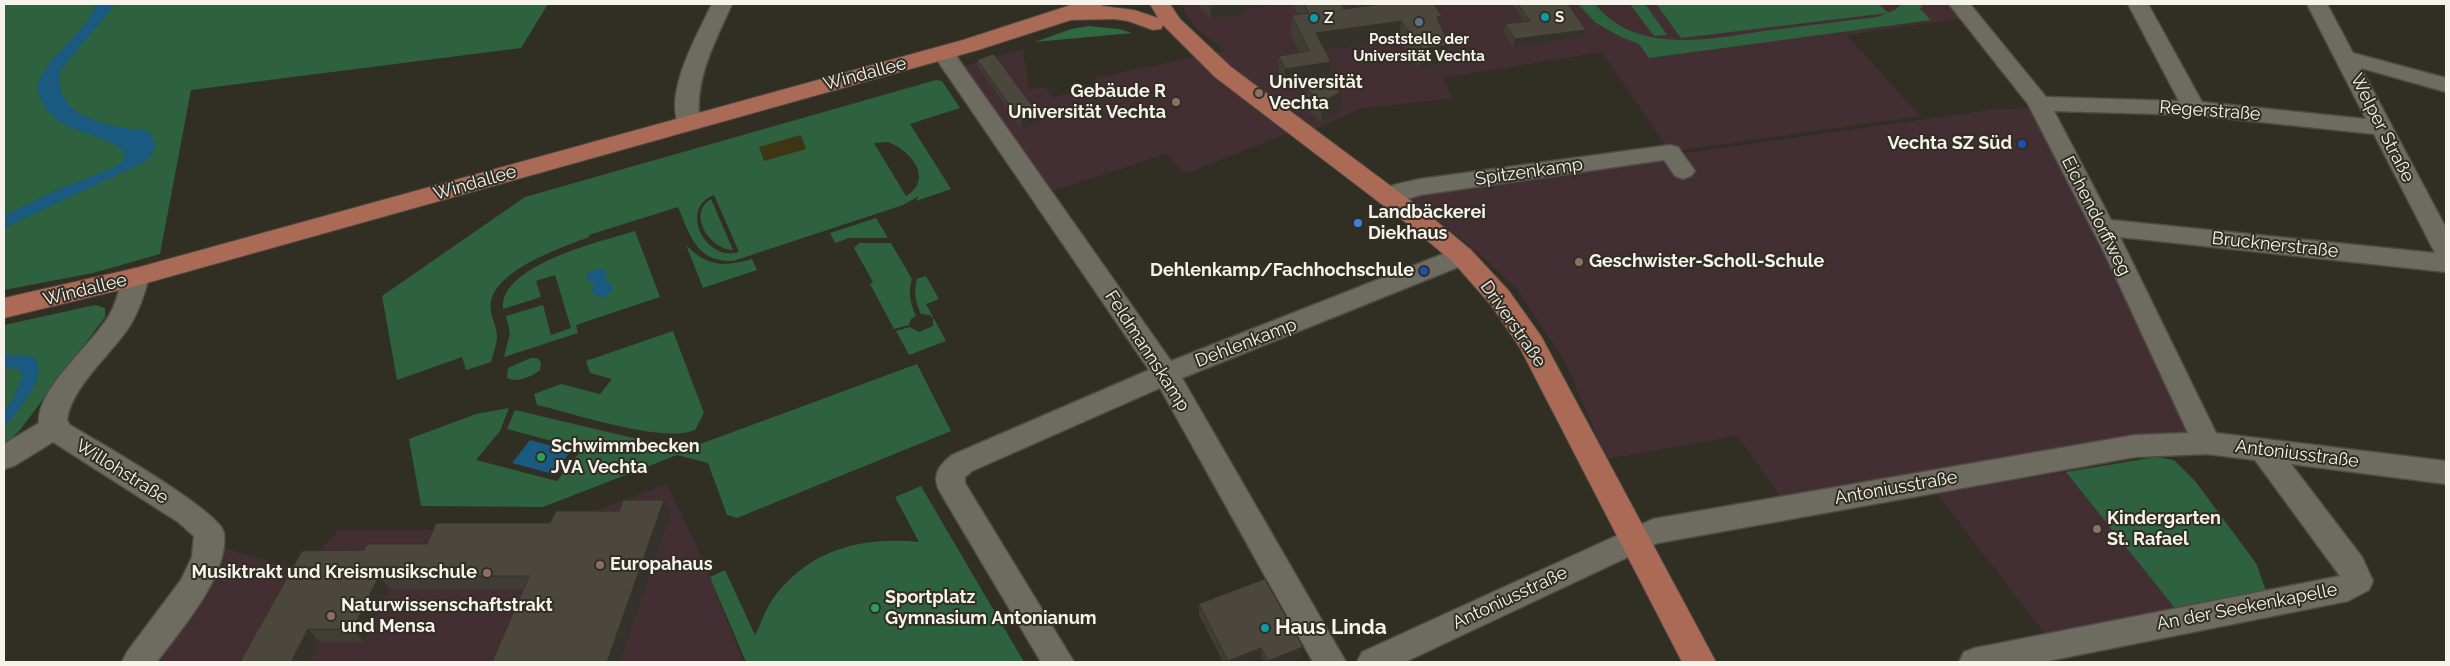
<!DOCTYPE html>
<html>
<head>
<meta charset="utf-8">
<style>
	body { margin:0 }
	#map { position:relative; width:2450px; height:666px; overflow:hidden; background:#312e24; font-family:Raleway,sans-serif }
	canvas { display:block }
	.frame { position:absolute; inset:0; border:5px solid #f5f3ec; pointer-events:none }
</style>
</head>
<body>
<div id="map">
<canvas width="2450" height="666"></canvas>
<div class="frame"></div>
</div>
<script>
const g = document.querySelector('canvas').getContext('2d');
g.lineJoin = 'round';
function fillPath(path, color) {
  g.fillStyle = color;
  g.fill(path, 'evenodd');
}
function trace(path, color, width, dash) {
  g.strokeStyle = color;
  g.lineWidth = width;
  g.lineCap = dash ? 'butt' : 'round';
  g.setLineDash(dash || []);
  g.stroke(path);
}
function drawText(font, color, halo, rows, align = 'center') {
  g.font = font + ' Raleway,sans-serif';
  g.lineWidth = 4;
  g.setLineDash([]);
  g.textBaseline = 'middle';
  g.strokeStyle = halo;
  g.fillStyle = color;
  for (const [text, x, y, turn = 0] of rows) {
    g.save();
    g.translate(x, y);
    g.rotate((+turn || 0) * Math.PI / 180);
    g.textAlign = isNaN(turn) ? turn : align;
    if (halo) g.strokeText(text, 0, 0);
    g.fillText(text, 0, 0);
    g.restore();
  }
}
fillPath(new Path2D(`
	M1182,4H1952L1963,18L1847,35L1920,116L1670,152L1602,52L1442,78L1453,98L1360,109L1312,131L1306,126L1185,174L1167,154L1053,191L962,66L1023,49L1029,89L1046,88L1053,98L1095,85L1094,78L1225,51L1195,27L1186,15Z
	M2031,108L2093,228L2192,437L1783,500L1737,436L1607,459L1564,360L1516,288L1476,251L1408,197L1430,189L1997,109Z
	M2156,457L2174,460L2195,481L2256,563L2265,588L2051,642L1937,494Z
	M667,484L708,571L743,662H160L205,599L222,566L223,548L303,571L338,530H544Z`), '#432f33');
fillPath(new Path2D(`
	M4,4H548L521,48L191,90L160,254L93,273L4,290Z
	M1578,4H1595C1637,57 1715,38 1771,30C1807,26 1842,21 1877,17L1895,10L1902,4H1923L1920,9L1931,20L1649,58L1639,44L1621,37L1596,23Z
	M1630,4H1645L1667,35L1654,36Z
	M1656,4H1879L1888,13L1681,38Z
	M936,80L942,81L960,108L910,124L951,189L916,201L919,196L903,205L733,261C696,262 690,235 678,207L589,235V237C561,248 499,268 491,301C488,314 498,326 497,339C496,346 493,354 491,362L466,370L462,357L397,380L382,296L525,197ZM888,142C910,150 935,179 906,196L874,143ZM714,195L739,252C706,263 678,208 714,195Z
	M711,199L733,250C711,250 686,214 711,199Z
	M876,218L888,238H849L835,243L830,233Z
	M635,231L660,297L576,325L578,333L504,357L510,333L506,316L543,305L551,335L571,328L555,275L536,281L541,297L503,309C499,265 602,241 635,231Z
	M859,243H891L912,279C908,292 910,303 916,316L910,320L909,325L894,329L870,284L873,282L854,248Z
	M686,245C707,267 724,267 752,259L757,270L703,288Z
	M926,276L939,299L926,304L946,341L909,355L896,331L910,327L919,332L933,326V318L930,315L921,314C915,301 914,292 917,279Z
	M95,305L105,308V317L20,430L4,446V325Z
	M673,331L704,413L695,430C664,444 572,413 537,405L534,394L561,384L600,394L612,379L590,373L586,361Z
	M531,358H537L541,362L540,370C531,377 518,383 507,378L508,368Z
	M917,364L951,431L737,518L727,515L708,463L677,455L543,507L421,506L409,439L476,414L509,408L500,431L476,460L557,481L582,449L507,429L515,410L646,441L688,446L703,443Z
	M2156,457L2174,460L2195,481L2256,563L2265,588V596L2178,612L2066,472Z
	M921,486L1024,662H746L710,577L725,570L755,635C761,624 765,610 772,600C807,550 861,536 919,542L895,497Z`), '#2e613e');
fillPath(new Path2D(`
	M1089,26L1119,29L1132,33L1035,42L1071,29Z`), '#2e6942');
fillPath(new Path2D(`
	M801,135L806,149L764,161L759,147Z`), '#3d3514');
fillPath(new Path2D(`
	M96,4H113L110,11L61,69C50,119 112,127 148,131L156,145L151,156L142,163L4,228V216L54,191L109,170L123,161L125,154L120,148C87,127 47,133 37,86C48,53 84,37 96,4Z
	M602,268L607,272L604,279L611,284L613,289C608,297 603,299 594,295L592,290L594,283L586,278L588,273Z
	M4,354L34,357C51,375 16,413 4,428V412L14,398L23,375L17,369L4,367Z
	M530,440L571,451L553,474L512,463Z`), '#1a5980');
const minor = new Path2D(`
	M712,4H732C715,42 693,81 700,123L697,128L689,130L681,128C661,98 698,33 712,4Z
	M1949,4H1970L2046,97L2179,101L2128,4H2148L2202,102L2366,119L2307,4H2327L2353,53L2446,78V92L2361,68L2446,228V272L2120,237L2216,433L2446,461V484L2291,464L2362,557L2373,581L2369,590L2348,601L2043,662H1959L1964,652L1975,648L2340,576L2255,460L2207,454L2135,457L1658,543L1405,662H1357L1362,652L1653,519L2135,435L2188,433L2105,254L2028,104ZM2054,111L2194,115L2374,134L2435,253L2111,220Z
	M946,46L953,48L959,60L1171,361L1453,250L1462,247L1471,250L1474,256L1471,262L1182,378L1346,662H1313L1160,388L972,471L965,477V483L1074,662H1041L940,492C931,476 939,465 952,455L1149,370L937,60L935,52L939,48Z
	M1670,145L1678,147L1695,171L1691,176L1683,179L1675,176L1664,160L1420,195L1389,205L1381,203L1377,197C1386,183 1405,183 1420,179Z
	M136,268L145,271L149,277C144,296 138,314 127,330C109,356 71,388 67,420L70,425C95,440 221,511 224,533C229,576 181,629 157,662H122L127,652L181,580L192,557L194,536L178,522L53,442L14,466L4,469V444L39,423C36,389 94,343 110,314C118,300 119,284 127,271Z`);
const major = new Path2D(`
	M1074,4H1103L1102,6L1134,10L1158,18L1150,4H1170L1180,19L1231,67L1423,210L1471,250L1509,291L1541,336L1716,662H1682L1520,348L1491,305L1453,262L1405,222L1215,77L1163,25L1161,29L1153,30L1128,21L1114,19L1071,20L978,50L136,286L4,318V298L136,268L963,40Z`);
trace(minor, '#4e4b43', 3);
trace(major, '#4e4b43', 2);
fillPath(minor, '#6e6b60');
fillPath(major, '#aa6a55');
fillPath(new Path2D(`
	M1198,4H1287L1245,9V14L1211,19Z
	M1293,4H1342L1344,9L1442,16L1441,25L1449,45L1446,64L1420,68L1399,41L1325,51L1330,82H1327L1340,112L1321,121L1306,109L1307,90L1320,83L1285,89L1279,75V56L1299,53L1291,35L1292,15H1298Z
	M1512,4H1568L1586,30L1584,37L1513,47L1504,32L1505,24L1524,22Z
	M977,60L1040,123L1022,129L978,67Z
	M671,514L620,662H492L523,589H390L364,642H320L240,662L364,550L427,544L550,523Z
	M1199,604L1302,658L1291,662H1263L1261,658L1251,662H1223L1199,615Z`), '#403d34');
fillPath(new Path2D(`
	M1211,4H1287L1245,9V14L1211,19Z
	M1442,16L1439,36L1437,17Z
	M1401,21L1399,41L1315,52L1316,33Z
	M1586,30L1584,37L1513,47L1515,39Z
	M1449,45L1446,64L1420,68L1422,49Z
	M1331,62L1330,82L1285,89V69Z
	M1341,92L1340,112L1321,121L1323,102Z
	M1039,115L1040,123L1022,129L1021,121Z
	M664,500L671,514L620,662H607Z
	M379,576L390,589L364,642L353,629Z
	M308,629L320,642L310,662H291Z
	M1303,647L1302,658L1291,662H1268V661Z
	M1261,648V658L1251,662H1228V661Z`), '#34322b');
const building = new Path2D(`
	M1304,4H1342L1344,9L1381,4H1434L1442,16L1437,17L1449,45L1422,49L1401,21L1316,33L1331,62L1285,69L1279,56L1309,51L1292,15L1309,13Z
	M1518,4H1568L1586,30L1515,39L1505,24L1530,21Z
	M994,54L1039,115L1021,121L977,60Z
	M1325,81L1341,92L1323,102L1307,90Z
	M623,500H664L607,662H492L529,576H379L353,629H308L291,662H240L302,551L364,550L367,544H427L436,523H550L556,511H619Z
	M1265,579L1303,647L1268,661L1261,648L1228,661L1199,604Z`);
fillPath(building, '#4b473d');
trace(building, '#34322b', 1);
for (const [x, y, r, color] of [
	[1545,17,5,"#0f9aa8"],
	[1314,18,5,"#0f9aa8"],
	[1419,22,5,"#5c6f8a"],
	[1259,93,5,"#8d6e63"],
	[1176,102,5,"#8d6e63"],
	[2022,144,5,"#1a4fb4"],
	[1358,223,5,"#3f7fe0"],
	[1579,262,5,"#8d6e63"],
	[1424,271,5,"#1a4fb4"],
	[541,457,5,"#2e9e5b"],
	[2097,529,5,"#8d6e63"],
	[600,565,5,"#8d6e63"],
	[487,573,5,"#8d6e63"],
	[875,608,5,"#2e9e5b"],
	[331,616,5,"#8d6e63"],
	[1265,628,5,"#0f9aa8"]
]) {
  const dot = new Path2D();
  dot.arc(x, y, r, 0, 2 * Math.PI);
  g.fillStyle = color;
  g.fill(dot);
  trace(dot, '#312e24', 2);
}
drawText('bold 15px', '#f5f3ec', '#312e24', [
	["S",1555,17],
	["Z",1324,18],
	["Poststelle der",1419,39,"center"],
	["Universität Vechta",1419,56,"center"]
], 'left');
drawText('18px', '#f5f3ec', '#312e24', [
	["Windallee",865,74,-15],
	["Regerstraße",2210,111,4],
	["Welper Straße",2382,128,63],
	["Spitzenkamp",1529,172,-8],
	["Windallee",475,183,-16],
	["Eichendorffweg",2096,216,63],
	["Brucknerstraße",2275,245,6],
	["Windallee",85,290,-14],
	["Driverstraße",1513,324,55],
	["Dehlenkamp",1246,343,-21],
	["Feldmannskamp",1147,351,57],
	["Antoniusstraße",2297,454,7],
	["Willohstraße",122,472,32],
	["Antoniusstraße",1896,488,-10],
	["Antoniusstraße",1510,598,-25],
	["An der Seekenkapelle",2247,607,-11]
]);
drawText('bold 18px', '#f5f3ec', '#312e24', [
	["Universität",1269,83],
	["Vechta",1269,104],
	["Gebäude R",1166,92,"right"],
	["Universität Vechta",1166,113,"right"],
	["Vechta SZ Süd",2012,144,"right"],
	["Landbäckerei",1368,213],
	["Diekhaus",1368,234],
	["Geschwister-Scholl-Schule",1589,262],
	["Dehlenkamp/Fachhochschule",1414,271,"right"],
	["Schwimmbecken",551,447],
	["JVA Vechta",551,468],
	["Kindergarten",2107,519],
	["St. Rafael",2107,540],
	["Europahaus",610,565],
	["Musiktrakt und Kreismusikschule",477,573,"right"],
	["Sportplatz",885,598],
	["Gymnasium Antonianum",885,619],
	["Naturwissenschaftstrakt",341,606],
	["und Mensa",341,627]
], 'left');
drawText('bold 21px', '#f5f3ec', '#312e24', [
	["Haus Linda",1275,628]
], 'left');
</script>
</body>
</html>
